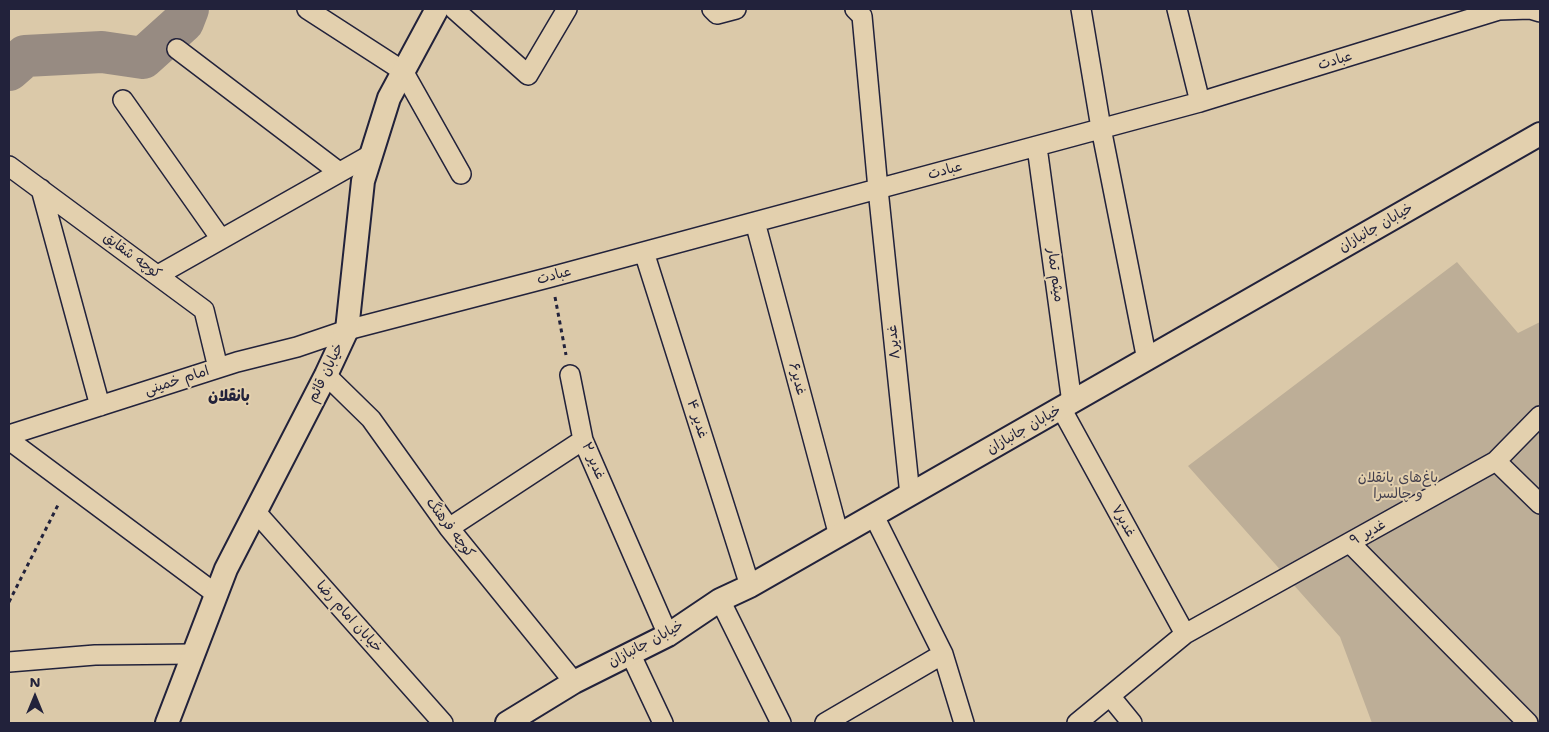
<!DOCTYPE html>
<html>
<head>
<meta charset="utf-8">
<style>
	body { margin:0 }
	#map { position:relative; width:1549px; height:732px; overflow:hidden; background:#dbc9a9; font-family:"Shantell Sans",sans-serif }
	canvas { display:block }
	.frame { position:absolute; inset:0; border:10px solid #22223b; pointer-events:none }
	.north { position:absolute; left:10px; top:672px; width:50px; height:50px; -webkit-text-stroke:4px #e3d0ae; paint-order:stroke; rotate:0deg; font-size:14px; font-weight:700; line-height:20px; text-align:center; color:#22223b }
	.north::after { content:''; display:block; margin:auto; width:18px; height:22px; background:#22223b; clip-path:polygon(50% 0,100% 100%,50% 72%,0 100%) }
</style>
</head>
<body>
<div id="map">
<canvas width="1549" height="732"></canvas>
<div class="frame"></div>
<div class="north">N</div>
</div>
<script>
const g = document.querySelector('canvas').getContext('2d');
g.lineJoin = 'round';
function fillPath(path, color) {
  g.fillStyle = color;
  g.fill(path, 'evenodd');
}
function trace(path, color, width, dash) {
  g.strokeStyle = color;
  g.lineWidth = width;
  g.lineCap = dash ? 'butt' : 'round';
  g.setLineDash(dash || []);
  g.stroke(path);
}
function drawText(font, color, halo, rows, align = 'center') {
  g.font = font + ' "Shantell Sans","Playpen Sans Arabic",sans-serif';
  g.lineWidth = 4;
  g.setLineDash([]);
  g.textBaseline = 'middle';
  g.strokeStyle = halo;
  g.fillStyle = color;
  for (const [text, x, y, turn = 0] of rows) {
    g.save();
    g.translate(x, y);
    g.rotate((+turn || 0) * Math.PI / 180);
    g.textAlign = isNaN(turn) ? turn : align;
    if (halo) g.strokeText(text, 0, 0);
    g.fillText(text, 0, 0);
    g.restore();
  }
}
fillPath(new Path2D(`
	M1457,262L1518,333L1540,322V723H1372L1340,637L1188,466Z`), '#bdae97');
trace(new Path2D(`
	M9,70L25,56L102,52L143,58L183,22L188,9`), '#978b82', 42);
const minor = new Path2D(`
	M307,9L403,71L461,174
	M454,9L528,75L567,9
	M712,9L717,14L736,9
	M855,9L862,16L878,189L910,495
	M1081,9L1101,128L1147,360
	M1177,9L1200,102
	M177,49L339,172
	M123,100L221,239
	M1037,147L1072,403
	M9,166L204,310L218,368
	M41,189L100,406
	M755,222L839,536
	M644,252L750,586
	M158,275L372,154
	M326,375L371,419L449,528L574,682
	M570,375L583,440L668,635
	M1061,408L1185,634
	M9,435L237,362L297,347L347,330L551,277L1200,102L1499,10L1530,9L1540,12
	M9,440L216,594
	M1496,461L1540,504
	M255,511L443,723
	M874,516L943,654L964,723
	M449,528L583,440
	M1350,543L1528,723
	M720,600L781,723
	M630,653L663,723
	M9,662L95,655L193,654
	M1110,696L1132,723
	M825,723L943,654
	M1077,723L1185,634L1496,461L1540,416`);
const tertiary = new Path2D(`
	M167,723L226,569L326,375L347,330L363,181L389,98L437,9
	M507,723L574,682L668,635L720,600L750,586L1540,134`);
trace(minor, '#22223b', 22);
trace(tertiary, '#22223b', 26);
trace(new Path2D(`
	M555,297L566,355
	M9,602L59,503`), '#22223b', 3, [4, 4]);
trace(minor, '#e3d0ae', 19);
trace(tertiary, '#e3d0ae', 22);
drawText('14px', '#22223b', '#e3d0ae', [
	["عبادت",1335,61,-17],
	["عبادت",945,171,-15],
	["خیابان جانبازان",1376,228,-30],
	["کوچه شقایق",132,256,36],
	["میثم تمار",1055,275,82],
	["عبادت",554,276,-15],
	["غدیر۸",894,342,-96],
	["خیابان قائم",326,373,-64],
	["غدیر۶",797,379,75],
	["امام خمینی",177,381,-18],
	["غدیر ۴",697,419,72],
	["خیابان جانبازان",1024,430,-30],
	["غدیر ۲",593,461,67],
	["غدیر۷",1123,521,61],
	["کوچه فرهنگ",450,528,53],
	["غدیر ۹",1368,533,-29],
	["خیابان امام رضا",349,617,48],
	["خیابان جانبازان",646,644,-28]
]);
drawText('14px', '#413e4d', '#e3d0ae', [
	["باغ‌های بانقلان",1398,478],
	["و چالسرا",1398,494]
]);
drawText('bold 16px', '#22223b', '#e3d0ae', [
	["بانقلان",229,397]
]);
</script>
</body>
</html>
